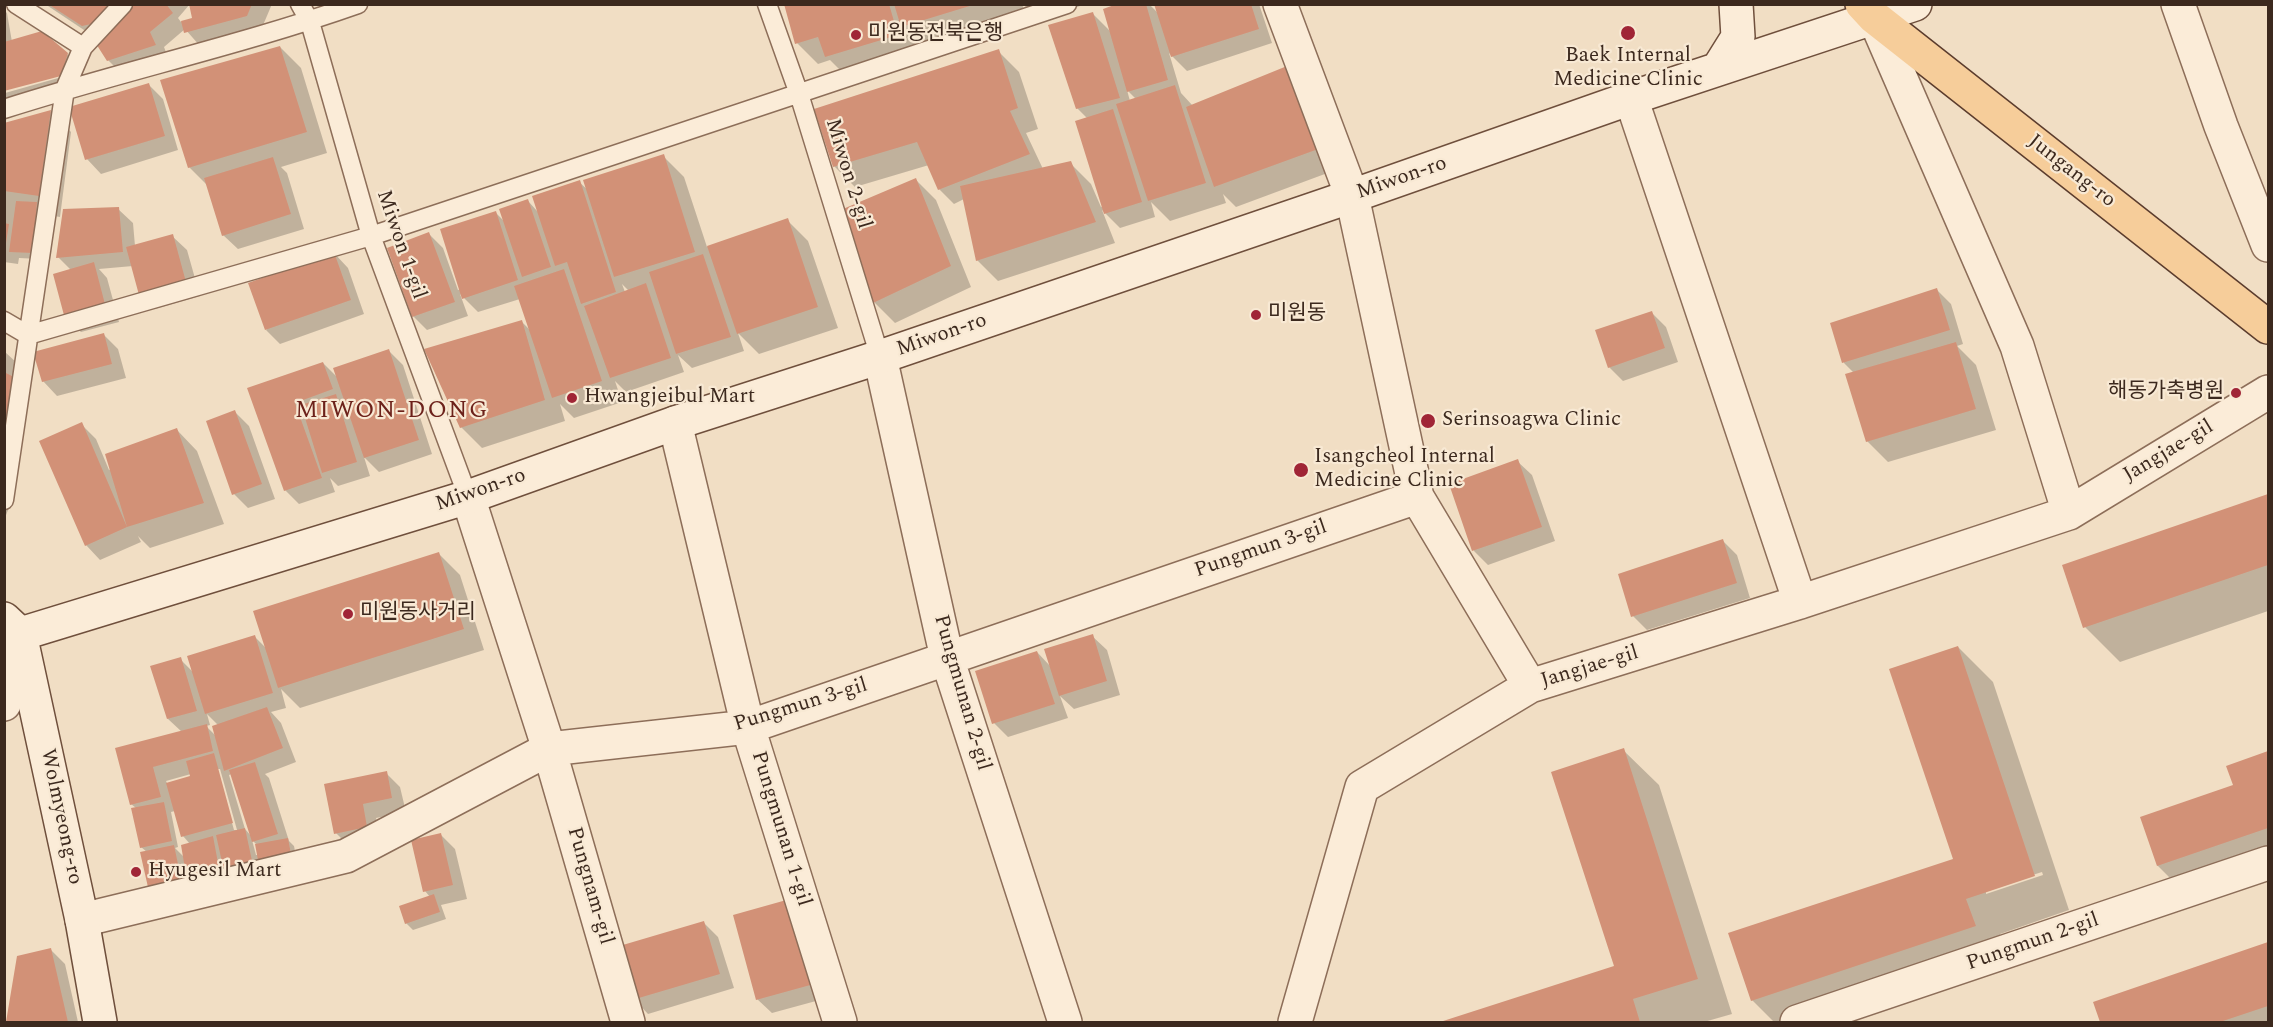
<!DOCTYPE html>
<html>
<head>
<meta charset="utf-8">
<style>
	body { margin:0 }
	#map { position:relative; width:2273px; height:1027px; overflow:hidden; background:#f1dec4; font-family:Spectral,serif }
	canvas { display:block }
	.frame { position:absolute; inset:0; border:6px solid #3c291e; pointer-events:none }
</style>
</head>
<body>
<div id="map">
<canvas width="2273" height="1027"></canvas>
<div class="frame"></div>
</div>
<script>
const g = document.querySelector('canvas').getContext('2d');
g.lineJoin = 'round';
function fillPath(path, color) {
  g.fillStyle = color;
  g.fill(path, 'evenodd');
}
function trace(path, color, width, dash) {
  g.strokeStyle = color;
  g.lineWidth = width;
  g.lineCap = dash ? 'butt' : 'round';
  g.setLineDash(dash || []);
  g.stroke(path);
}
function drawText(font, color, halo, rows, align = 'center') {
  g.font = font + ' Spectral,"Noto Sans KR",serif';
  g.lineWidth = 4.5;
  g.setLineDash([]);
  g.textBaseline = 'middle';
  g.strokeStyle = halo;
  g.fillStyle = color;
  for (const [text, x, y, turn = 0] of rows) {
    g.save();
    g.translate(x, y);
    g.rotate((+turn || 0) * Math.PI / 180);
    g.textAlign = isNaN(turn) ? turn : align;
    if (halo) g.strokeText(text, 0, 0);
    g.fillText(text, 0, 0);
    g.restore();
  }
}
fillPath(new Path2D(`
	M45,4H190L178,18L181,22L194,19L190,4H272L261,30L200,46L185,29L164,47L169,60L122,74L108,60L96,38Z
	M785,4H1022L1026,16L923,47L913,37L918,56L847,77L830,60L818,64L797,43Z
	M1023,4H1086L1038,20Z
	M1123,4H1149L1159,14L1155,4H1259L1272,43L1187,71L1169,53L1181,93L1193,106L1312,87L1341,168L1236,207L1223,194L1226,203L1170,221L1151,202L1155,217L1120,228L1102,210L1115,243L998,281L977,260L964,199L954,204L939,189L929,165L855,187L834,166L998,51L1019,72L1038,129L1026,133L1043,169L1070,163L1091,184L1101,207L1103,206L1088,119L1077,108L1093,14L1111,32ZM1127,90L1136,99L1130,101Z
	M4,10L7,13L12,42L67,54L82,69L75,90L13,107L4,99ZM68,73L69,75L5,93V89Z
	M280,47L301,68L327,153L281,167L287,173L304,229L238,249L223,235L209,187L189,167Z
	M149,85L163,99L178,150L101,174L87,159Z
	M50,111L71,132L60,217L43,214L39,259L19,258L18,264L4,262V125Z
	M663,156L684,177L707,247L787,220L808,241L838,328L759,354L738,333L744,351L692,368L678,355L684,372L626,392L615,381L622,402L574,418L560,404L565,421L482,448L461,427L522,322L531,331L520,299L478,312L460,294L468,316L427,330L413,316L429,234L443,248L458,290L461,289L495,212L505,222L528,201L538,212L579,182L588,190ZM622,284L629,291L625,292Z
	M915,179L936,200L971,287L895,323L874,302Z
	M118,209L133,223L135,246L172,236L187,250L200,296L155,309L140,294L133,266L99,269L107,278L119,322L81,332L66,318L71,270L58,257Z
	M334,253L348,268L364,314L280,344L266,330Z
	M1937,290L1951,304L1963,344L1957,346L1976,365L1996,430L1888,462L1867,441L1854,373L1844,363L1831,324Z
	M1652,313L1666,327L1678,362L1623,381L1609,367Z
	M104,335L118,349L126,378L57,396L43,381Z
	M4,351L18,364L11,377L28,393L23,436L4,426Z
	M389,351L403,365L432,454L379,472L364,457L370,476L338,486L330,478L335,492L299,504L285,490L249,389L323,363L339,379Z
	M235,412L249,426L275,499L248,508L234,494Z
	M81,424L96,439L109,470L177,430L197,451L224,524L150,548L138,536L141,542L100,560L86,545Z
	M1517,461L1532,475L1555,541L1488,565L1474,551L1451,484Z
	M4,496L11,503L4,520Z
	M2268,496V611L2120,662L2085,627L2064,566Z
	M1723,541L1737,555L1750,598L1647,630L1633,616Z
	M439,554L460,575L484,650L300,708L281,689L286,708L271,712L281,723L296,762L265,774L269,778L289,841L294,846L299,871L204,900L141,847L136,808L131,804L117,749L182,732L168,719L180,659L193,672L255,637L267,649ZM207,714L218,725L216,736L206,726L210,725ZM217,769H220L237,830H234ZM191,774L192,777L168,785L166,781ZM232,774L252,837L245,829L229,775ZM175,811L183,836L190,844L185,858L175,848L178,847L171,812ZM252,840L256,844L258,855H256Z
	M1092,636L1107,650L1120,695L1074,709L1060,696L1068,718L1008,737L994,723L1037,652L1051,667Z
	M1958,647L1993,682L2069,910L2000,934L2010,961L1824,1022H1774L1752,1000L1954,860ZM2042,872L2043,875L1986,894V890Z
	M1623,750L1659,785L1732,1014L1704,1022H1443L1616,967Z
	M2268,753V875L2193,901L2158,866L2142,818L2235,786L2228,767Z
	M386,773L400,787L406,812L376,818L381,841L350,847L336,833Z
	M441,835L455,849L467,899L441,905L446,919L413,930L406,923L430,897L425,891Z
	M804,915L827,998L772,1013L757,999Z
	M704,923L718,937L734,988L648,1014L634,999Z
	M2268,944V1022H2101L2095,1003Z
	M51,950L65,964L78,1022H7L19,957Z`), '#0003');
fillPath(new Path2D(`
	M48,4H108L96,23L82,26Z
	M127,4H166L173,13L150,32L156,45L107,61L93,39Z
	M189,4H252L247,16L184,33L181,21L192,18Z
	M784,4H889L898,35L825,57L818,37L795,44Z
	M894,4H973V5L901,27Z
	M1117,4H1146L1168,80L1127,92L1103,9Z
	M1154,4H1251L1259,29L1171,57Z
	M1093,12L1120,98L1076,109L1048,25Z
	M42,31L68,53L61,76L4,91V42Z
	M280,46L307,132L188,168L160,80Z
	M999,49L1018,108L1010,111L1030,154L938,190L917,142L833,167L814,109Z
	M1292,64L1321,148L1214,187L1186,107Z
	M149,83L165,136L85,160L69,107Z
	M1175,85L1206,183L1148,201L1116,104Z
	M1113,109L1142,202L1104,214L1075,121Z
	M51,110L39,196L4,191V123Z
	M664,154L695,252L614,277L583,180Z
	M273,157L291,214L222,236L204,178Z
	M1071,161L1096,222L976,261L960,186Z
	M916,178L951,266L873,303L843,209Z
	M580,180L616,292L581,304L567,262L555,266L532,196Z
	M528,199L551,267L522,277L499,209Z
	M16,201L37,202L33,253L9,252Z
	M119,207L123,252L56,258L63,209Z
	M496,211L518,280L462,299L440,229Z
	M788,218L818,307L737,334L707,246Z
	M4,223L9,224L6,243H4Z
	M429,232L455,302L412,317L387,248Z
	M173,234L186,282L139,295L126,247Z
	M334,252L351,300L265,330L248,283Z
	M703,254L731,337L676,354L649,272Z
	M94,262L106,308L65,319L53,274Z
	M564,269L602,381L552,398L514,286Z
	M646,283L671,358L610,378L584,306Z
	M1937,288L1950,330L1842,363L1830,323Z
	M1652,311L1665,348L1608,368L1595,330Z
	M522,320L545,400L460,428L424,349Z
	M104,333L112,364L42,382L33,352Z
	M1956,342L1976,409L1866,442L1845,374Z
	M389,349L419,440L364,458L333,368Z
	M323,362L333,389L295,403L322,478L284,491L247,388Z
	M4,372L14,377L9,423L4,421Z
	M336,394L357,462L322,473L301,405Z
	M235,410L262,484L232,495L206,421Z
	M82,422L127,527L85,546L39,441Z
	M177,428L204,503L127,527L105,454Z
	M1518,459L1542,527L1472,551L1449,484Z
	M2268,494V565L2083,628L2062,565Z
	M1723,539L1737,583L1631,617L1618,574Z
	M439,552L464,629L278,688L253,611Z
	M1093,634L1107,681L1059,696L1044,649Z
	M255,635L273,693L205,714L187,656Z
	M1958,646L2035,876L1966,899L1976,926L1751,1001L1728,933L1953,859L1889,669Z
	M1037,651L1055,704L992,724L975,671Z
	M181,657L197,711L167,719L150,666Z
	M267,707L283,748L224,771L212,726Z
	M207,724L213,751L153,767L161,797L130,805L115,748Z
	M1624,748L1698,979L1633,999L1640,1022H1440L1614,966L1551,772Z
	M2268,751V828L2157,866L2140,817L2233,785L2226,766Z
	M214,753L233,823L181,837L166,783L190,776L186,761Z
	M255,762L278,834L252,842L229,770Z
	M387,771L392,798L363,804L367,827L334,834L324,784Z
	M164,802L172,841L140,848L131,808Z
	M245,828L254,870L225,876L216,835Z
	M441,833L453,885L423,892L411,840Z
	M213,836L221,879L188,887L181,845Z
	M288,838L293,865L260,871L255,844Z
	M174,845L183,888L150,896L140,852Z
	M434,894L440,912L405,924L399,906Z
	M790,899L814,984L756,1000L733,915Z
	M704,921L720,974L632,1000L616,947Z
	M2268,942V1006L2220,1022H2100L2093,1002Z
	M51,948L68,1022H6L17,956Z`), '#d29177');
const lane = new Path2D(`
	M16,4L83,47
	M300,4L310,22L371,236L468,497
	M767,4L799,94L880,357
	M4,109C122,71 242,45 358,4
	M4,321L28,335L371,236L1067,4
	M4,500L65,89L83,47L123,4`);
const street = new Path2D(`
	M1280,4L1352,196L1417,497L1530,686
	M2178,4L2221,126L2268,245
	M1874,17L2017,346L2069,513
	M1631,98L1800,602
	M880,357L947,658L1065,1022
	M675,423L748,727L840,1022
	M468,497L549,749L628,1022
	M4,704L20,634
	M82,920L346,856L549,749L748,727L1417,497
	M1295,1022L1362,787L1530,686L1800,602L2069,513L2268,392
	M1797,1022L2268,863`);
const secondary = new Path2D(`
	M1718,69L1738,37L1736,4
	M4,619L20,634L82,920L100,1022
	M4,639L468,497L675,423L880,357L1352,196L1631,98L1915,4`);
const primary = new Path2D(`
	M1862,4L1874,17L2268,327`);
trace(lane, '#8d6e59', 21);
trace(street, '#8d6e59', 36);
trace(secondary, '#6f4f3c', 36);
trace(primary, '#5b3c2d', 36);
trace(lane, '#fbecd8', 18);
trace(street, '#fbecd8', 33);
trace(secondary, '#fbecd8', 33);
trace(primary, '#f6cd9a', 33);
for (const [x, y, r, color] of [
	[1628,33,8,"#a02536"],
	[856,35,6,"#a02536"],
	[1256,315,6,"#a02536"],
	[2236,393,6,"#a02536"],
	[572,398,6,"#a02536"],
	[1428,421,8,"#a02536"],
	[1301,470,8,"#a02536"],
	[348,614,6,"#a02536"],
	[136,872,6,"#a02536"]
]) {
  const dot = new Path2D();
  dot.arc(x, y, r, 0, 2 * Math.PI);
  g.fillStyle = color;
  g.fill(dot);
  trace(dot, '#f8e9d4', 2);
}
drawText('21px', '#3c291e', '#f8e9d4', [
	["미원동전북은행",868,35],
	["Baek Internal",1628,57,"center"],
	["Medicine Clinic",1628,81,"center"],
	["미원동",1268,315],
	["해동가축병원",2224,393,"right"],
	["Hwangjeibul Mart",584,398],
	["Serinsoagwa Clinic",1442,421],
	["Isangcheol Internal",1314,458],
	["Medicine Clinic",1314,482],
	["미원동사거리",360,614],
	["Hyugesil Mart",148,872]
], 'left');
drawText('21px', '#3c291e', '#f8e9d4', [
	["Jungang-ro",2071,172,38],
	["Miwon 2-gil",847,174,73],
	["Miwon-ro",1402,179,-19],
	["Miwon 1-gil",400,245,71],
	["Miwon-ro",942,336,-19],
	["Jangjae-gil",2169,452,-31],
	["Miwon-ro",481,491,-19],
	["Pungmun 3-gil",1261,550,-19],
	["Jangjae-gil",1590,668,-17],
	["Pungmunan 2-gil",961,693,74],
	["Pungmun 3-gil",801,706,-17],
	["Wolmyeong-ro",60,817,78],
	["Pungmunan 1-gil",780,829,73],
	["Pungnam-gil",589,886,74],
	["Pungmun 2-gil",2033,943,-19]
]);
g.letterSpacing = '1.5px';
drawText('24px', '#6c211a', '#f8e9d4', [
	["MIWON-DONG",392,412]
]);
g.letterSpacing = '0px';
</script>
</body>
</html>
